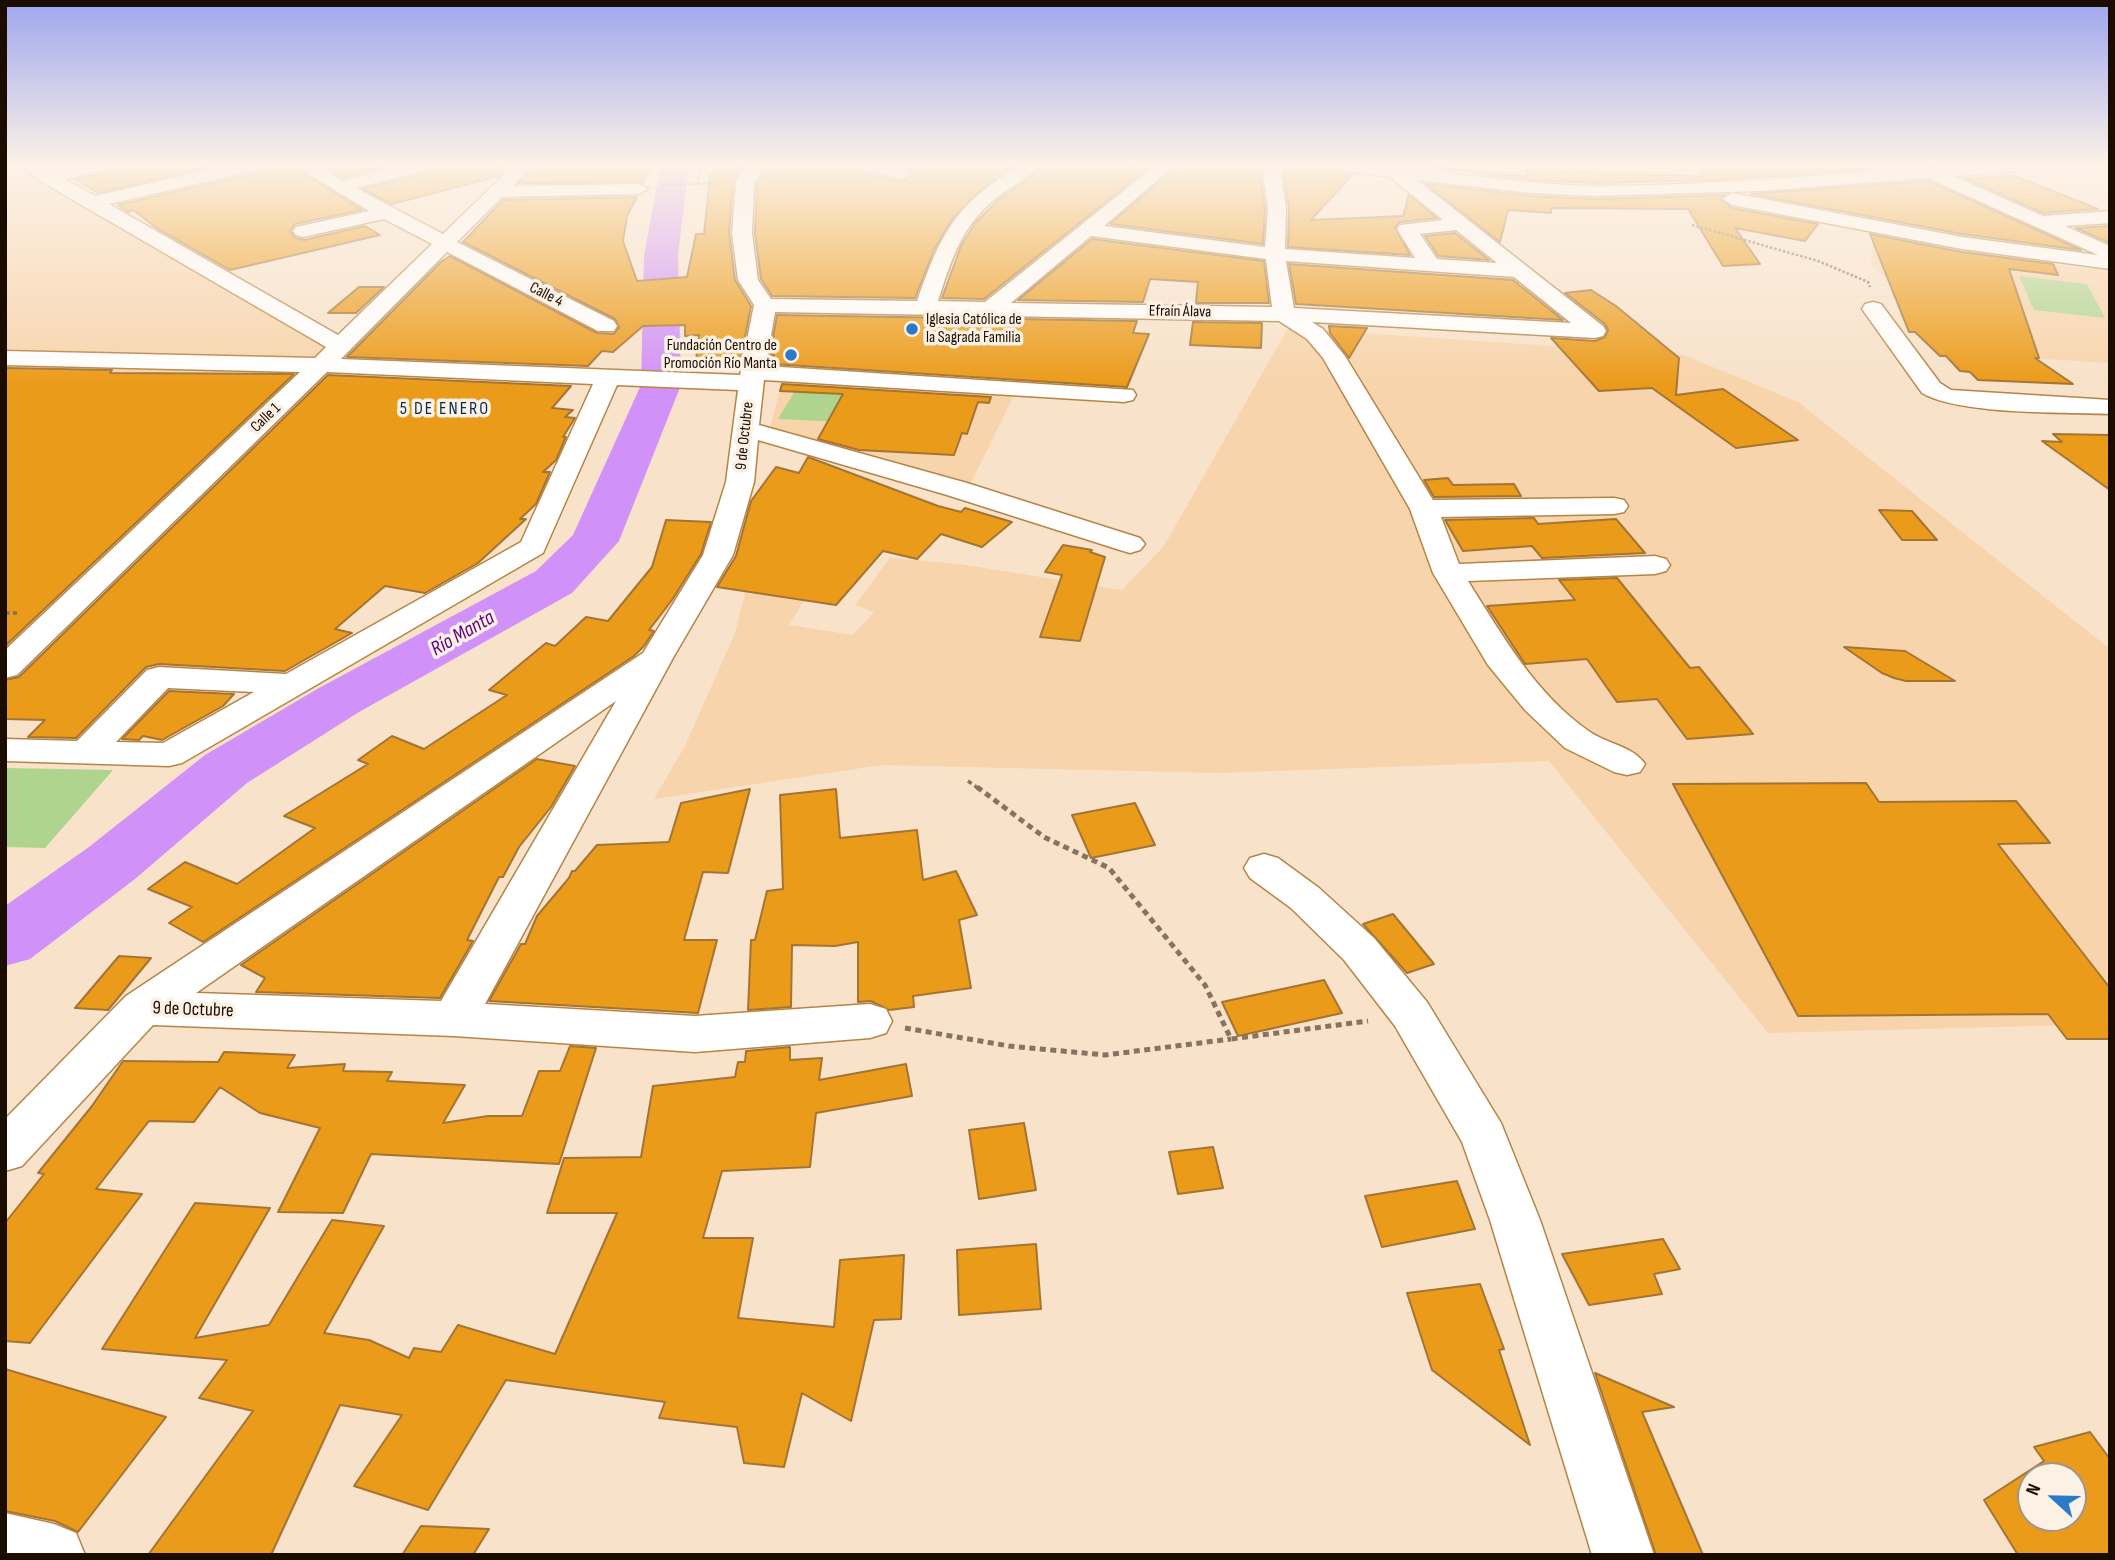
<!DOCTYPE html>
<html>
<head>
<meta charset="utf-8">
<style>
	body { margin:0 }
	#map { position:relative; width:2115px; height:1560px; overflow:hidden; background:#f8e2ca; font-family:"Sofia Sans Condensed",sans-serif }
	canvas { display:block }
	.frame { position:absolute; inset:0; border:7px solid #1b0c00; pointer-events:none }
	.north { position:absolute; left:2017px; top:1462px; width:70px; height:70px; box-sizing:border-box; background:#fcf1e5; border:2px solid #a29589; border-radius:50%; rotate:292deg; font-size:19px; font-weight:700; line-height:28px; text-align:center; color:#1b0c00 }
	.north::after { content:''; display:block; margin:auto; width:24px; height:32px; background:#297bca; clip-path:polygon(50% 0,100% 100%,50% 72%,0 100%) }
</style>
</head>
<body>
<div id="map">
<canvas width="2115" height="1560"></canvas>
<div class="frame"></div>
<div class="north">N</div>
</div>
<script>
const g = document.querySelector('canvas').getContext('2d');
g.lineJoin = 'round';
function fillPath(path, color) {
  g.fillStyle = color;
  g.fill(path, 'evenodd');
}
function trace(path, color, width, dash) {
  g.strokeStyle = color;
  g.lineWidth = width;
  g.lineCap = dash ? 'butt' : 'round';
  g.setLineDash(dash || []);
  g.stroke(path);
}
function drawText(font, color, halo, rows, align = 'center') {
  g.font = font + ' "Sofia Sans Condensed",sans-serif';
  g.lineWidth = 7;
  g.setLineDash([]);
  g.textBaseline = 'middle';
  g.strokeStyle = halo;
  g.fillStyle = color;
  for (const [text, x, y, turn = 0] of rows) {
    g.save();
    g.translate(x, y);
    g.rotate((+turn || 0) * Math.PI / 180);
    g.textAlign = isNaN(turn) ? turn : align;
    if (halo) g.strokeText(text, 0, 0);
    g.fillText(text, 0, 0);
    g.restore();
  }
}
fillPath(new Path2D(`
	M5,165H34L343,341L5,652Z
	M1873,242L2110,271V363L1964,354L1871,264Z
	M1288,328L1684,355L1798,402L2110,649V1024L1768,1033L1549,761L1220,773L882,765L654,799L685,746L735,633L745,593L805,599L789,625L853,635L874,612L855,605L890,558L959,564L1122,590L1164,546Z
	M783,380L1015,393L969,487L769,430Z`), '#f7d4ab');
fillPath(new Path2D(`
	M2019,276L2087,284L2105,318L2034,310Z
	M795,391L902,397L889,424L778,419Z
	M5,768L113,770L45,848L5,847Z`), '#aed48d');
fillPath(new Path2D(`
	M661,165H689L678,255L681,385L619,541L572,593L359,712L247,783L135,879L30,959L5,966V906L89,847L205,755L319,688L536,571L573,535L641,385L644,255Z`), '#d091f8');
const building = new Path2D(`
	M113,165H217L98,193L75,179L110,172Z
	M265,165H291L362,210L295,224L290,231L295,238L304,240L365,226L380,235L230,270L158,229L133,210L128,212L118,205L262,172Z
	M321,165H391L343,178Z
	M431,165H503V172L499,176L392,204L363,189L428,173Z
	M545,165H652L643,183H519L529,172L537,173Z
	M716,165H745L733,182L729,233L735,280L751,306L741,357L696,360L699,335L685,336V325L643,326L613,352L602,351L588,366L347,357L441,262L450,256L597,333L614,334L619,327L615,319L463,242L503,200L637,197L627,216L623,241L637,281L687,277L696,234H704L710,178Z
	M768,165H854L857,172L901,182L914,175L910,168L900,165H1017L975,195L951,221L934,250L915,298L772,296L761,279L755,233L757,183Z
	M1041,165H1121L1147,169L984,299L942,298L961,246L976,222L998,200L1031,177Z
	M1187,165H1266L1260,175L1265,208L1263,244L1110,224L1172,171L1179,172Z
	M1288,165H1331L1341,172L1353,174L1311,220L1403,216L1409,195L1437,218L1400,222L1395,227L1410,255L1288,247L1289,208L1284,175Z
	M1417,165L1527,176V170L1703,176L1698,165H1861L1871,169L1709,180L1598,183L1532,180Z
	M2015,176L2098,209L2043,213L1964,178Z
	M1929,181L2081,250L1962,234L1751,194Z
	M1426,184L1531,196L1595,199L1725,195L1721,200L1732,208L1818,224L1805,241L1735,228L1760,264L1723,266L1688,209L1551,208V213L1508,210L1500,242Z
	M2110,226V243L2076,228Z
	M1455,233L1489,260L1438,256L1425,236Z
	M1870,234L1962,252L2053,264L2058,275L2009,269L2039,358H2035L2073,384L1978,380L1970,372L1960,371L1946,356H1940L1915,332H1909Z
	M1092,239L1264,261L1269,303H1196L1198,282L1150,279L1143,302L1018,300Z
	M1289,264L1513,280L1563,320L1296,304Z
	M359,287H384L356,313H328Z
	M1591,290L1616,306L1679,358L1676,395L1723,389L1798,440L1736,448L1652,388L1599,391L1551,338L1595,341L1605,337L1608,330L1605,324L1565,293Z
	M777,315L1137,321L1133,333L1149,334L1127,387L772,364L774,355H770Z
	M1193,322L1262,323L1261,348L1190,345Z
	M1329,326L1367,328L1349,358L1330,333Z
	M5,368L112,370L110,373L294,374L5,646Z
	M328,375L571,386L552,408L573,410L565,417L575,418L563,437H566L556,460L543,472H550L536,504L520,519H526L478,563L425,593L385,586L335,629L352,633L285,671L159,664L146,667L76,738L28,737L45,720L5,719V680L19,677Z
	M782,384L991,397L989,403L978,402L967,434L962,433L954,455L859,450L818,439L843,394L780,391Z
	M2053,434L2110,435V490L2042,441L2062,442Z
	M808,457L938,506L961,512L965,508L1012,522L982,547L941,534L917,559L883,551L836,605L717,587L736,556L751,501L776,467L799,473Z
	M1448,478L1453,485L1514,484L1521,496L1434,497L1424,480Z
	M1879,510L1912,511L1937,540H1902Z
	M1534,518L1538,524L1616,519L1645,553L1542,558L1532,546L1463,551L1445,520Z
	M666,520L711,522L701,554L672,600L649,630L654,631L644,646L634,656L203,942L169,923L192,907L148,889L185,862L237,884L315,828L284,816L368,764L358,760L392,736L424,749L507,695L489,690L546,643L555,646L586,617L608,621L652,567Z
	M1063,545L1092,550L1090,552L1105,557L1080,641L1040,637L1062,575L1045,572Z
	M1617,578L1690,668L1699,667L1753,734L1687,739L1657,699L1617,702L1587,659L1525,664L1487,606L1575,600L1559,580Z
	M1844,647L1905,651L1955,681H1906L1894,678L1882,673Z
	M169,691L234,694L223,706L162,740L143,736L139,740L122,739Z
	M537,759L575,766L551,807L519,847L503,877H499L467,940L473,941L440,998L256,992L265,978L241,965Z
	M1866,783L1879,802L2016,801L2050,843L1998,844L2110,988V1039H2067L2048,1014L1798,1016L1673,784Z
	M750,789L728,873L703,872L684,940H717L698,1013L489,1001L521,944H525L537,916L569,878L572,871H575L597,845L669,842L681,803Z
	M836,789L840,838L917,830L923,880L956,871L977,915L959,920L971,988L913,996L914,1007L889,1010L871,1001L858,1002V942L835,946L792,945L791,1007L748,1010L751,940H755L767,891L783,889L780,795Z
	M1135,803L1155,845L1091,858L1072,815Z
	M1393,914L1434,964L1407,973L1363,924Z
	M119,956L151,958L108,1010L75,1008Z
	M1324,980L1342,1013L1238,1036L1222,1002Z
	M570,1046L596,1048L559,1164L371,1154L343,1213L278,1212L320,1128L260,1113L220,1087L194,1122L149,1121L96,1189L142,1194L30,1343L5,1341V1223L44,1174L38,1173L92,1106L123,1061L218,1062L224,1052L295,1055L287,1068L345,1064L343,1071L392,1072L387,1081L465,1085L443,1123L488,1116H522L539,1071H560Z
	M790,1047V1060L822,1058L819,1080L906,1064L912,1096L816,1113L810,1167L722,1171L703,1238H753L738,1318L834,1327L840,1260L904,1255L901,1319L874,1320L851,1421L802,1393L784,1467L744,1463L737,1427L659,1418L665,1402L506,1380L428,1510L354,1486L402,1415L340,1405L271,1555H148L253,1411L199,1398L227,1360L102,1349L195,1203L270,1208L195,1338L269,1325L332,1220L384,1226L324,1333L369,1340L409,1358L414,1348L441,1352L458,1325L555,1354L617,1213H547L564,1158L641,1157L653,1086L735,1077L738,1062H745L746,1051Z
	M1024,1123L1036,1190L979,1199L969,1130Z
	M1213,1147L1223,1188L1178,1194L1169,1152Z
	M1457,1181L1475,1229L1382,1247L1365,1196Z
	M1663,1239L1680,1269L1654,1274L1662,1294L1589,1305L1562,1254Z
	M1036,1244L1041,1309L959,1315L957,1250Z
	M1480,1284L1504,1349L1499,1350L1530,1445L1432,1370L1407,1293Z
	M5,1369L166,1417L78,1532L55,1521L5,1511Z
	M1595,1373L1674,1407L1642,1412L1703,1555H1656Z
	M2090,1432L2110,1459V1555H2018L1984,1500L2044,1461L2034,1447ZM2031,1476H2073V1518H2031Z
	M421,1526L489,1529L473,1555H402Z`);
fillPath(building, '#eb9b1a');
trace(building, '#a47434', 2);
const minor = new Path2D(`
	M20,165H41L52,172L79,165H111L109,169L65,179L95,196L230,165H263L261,169L109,204L338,335L432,244L384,219L303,237L296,235L293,231L296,227L369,211L294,165H315L343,181L403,165H429L427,170L356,188L443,234L514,165H532L513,186L639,184L648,189L639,194L502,197L457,242L614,321L617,326L614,331H598L447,252L341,359L740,375L754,305L738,280L732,233L736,182L749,165H766L754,182L752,233L758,280L771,299L917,301C934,253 948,215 991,185C1010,171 1016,165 1039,165C1028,179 1010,187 996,198C961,226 951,261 938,301L985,302L1156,165H1175L1104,226L1265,247L1268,208L1263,175L1269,165H1286L1281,175L1286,208L1285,249L1415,258L1397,229L1400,225L1443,220L1390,177L1342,170L1334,165C1422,165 1509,185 1598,186C1746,186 1894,165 2042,165L2034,170L1953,176L2043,216L2110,211V223L2065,226L2110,246V269L1962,249L1732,205L1723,199L1732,193L1962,237L2098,255L1928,178L1760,191L1595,196L1531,193L1417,180L1603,326L1606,331L1603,336L1595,338L1312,322L1323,329L1345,356L1433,500L1614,498L1624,500L1628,506L1624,512L1614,514L1441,517L1459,564L1655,556L1666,559L1670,565L1666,571L1655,574L1468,581C1502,635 1536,695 1590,732C1607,744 1633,746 1645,764L1640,772L1627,775L1614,772L1565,748L1525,710L1488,665L1433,573L1410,509L1323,358L1307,339L1279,321L775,312L766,366L1133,390L1136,395L1133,400L1124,402L764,380L759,425L967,483L1140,538L1145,544L1140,550L1130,553L1120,550L947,495L758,440L754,482L733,555L674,656L485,1004L695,1016L870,1004L886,1009L892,1021L886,1033L870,1038L695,1052L454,1036L153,1025L22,1166L5,1171V1119L126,996L643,653L703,555L726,482L738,390L617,385L543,553L182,763L169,766L5,761V739L77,741L147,670L159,667L286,674L521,542L593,384L327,372L17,675L5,678V650L300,372L5,365V351L315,358L326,347L42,182ZM1456,230L1497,263L1437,259L1420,234ZM1091,236L1266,259L1272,307L1011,303ZM1286,261L1514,277L1571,323L1294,308ZM168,688L254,692L163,743L116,742ZM616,701L441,1001L196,993Z
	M856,165H888L908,170L911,174L902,179L858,169Z
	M1873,302L1881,304L1940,383L1951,390L2110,400V414C2063,412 1960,415 1922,393L1862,309L1865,304Z
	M1264,854L1278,858L1319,888L1374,938L1427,1002L1501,1123L1540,1220L1654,1555H1592L1490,1220L1462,1142L1395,1026L1344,960L1291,908L1250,878L1244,868L1250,858Z
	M5,1513L54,1524L76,1533L85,1555H5Z`);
trace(minor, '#b68545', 3);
trace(new Path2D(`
	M698,184L700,165
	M662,185L720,183
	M1692,225L1818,261L1868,282L1870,287`), '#867361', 2.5, [2.5, 2]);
trace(new Path2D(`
	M5,613H17
	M968,781L979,789`), '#867361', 3.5, [4.5, 3.5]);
trace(new Path2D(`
	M977,787L1044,837L1109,868L1205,985L1231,1039L1368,1021
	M905,1028L1009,1046L1105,1055L1231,1039`), '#867361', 5, [6, 4.5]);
fillPath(minor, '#fff');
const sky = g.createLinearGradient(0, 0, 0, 384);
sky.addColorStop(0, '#9ea6ee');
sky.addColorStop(0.43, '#fcf2e7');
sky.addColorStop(1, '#fcf2e700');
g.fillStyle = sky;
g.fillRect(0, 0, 2115, 384);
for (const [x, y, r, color] of [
	[912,329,7,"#297bca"],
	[791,355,7,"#297bca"]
]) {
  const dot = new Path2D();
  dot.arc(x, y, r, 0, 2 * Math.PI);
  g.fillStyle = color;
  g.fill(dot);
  trace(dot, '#fcf1e5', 2.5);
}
drawText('16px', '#1b0c00', '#fcf1e5', [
	["Calle 4",546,295,27],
	["Efraín Álava",1180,312,1],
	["Calle 1",266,418,-44],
	["9 de Octubre",745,436,-84]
]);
drawText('16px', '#1b0c00', '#fcf1e5', [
	["Iglesia Católica de",926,320],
	["la Sagrada Familia",926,338],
	["Fundación Centro de",777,346,"right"],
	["Promoción Río Manta",777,364,"right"]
], 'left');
g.letterSpacing = '2px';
drawText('18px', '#022a4f', '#fcf1e5', [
	["5 DE ENERO",445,409]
]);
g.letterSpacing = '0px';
drawText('19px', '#1b0c00', '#fcf1e5', [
	["9 de Octubre",193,1010,2]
]);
drawText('italic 21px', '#5f0185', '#fcf1e5', [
	["Río Manta",463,634,-30]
]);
</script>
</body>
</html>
